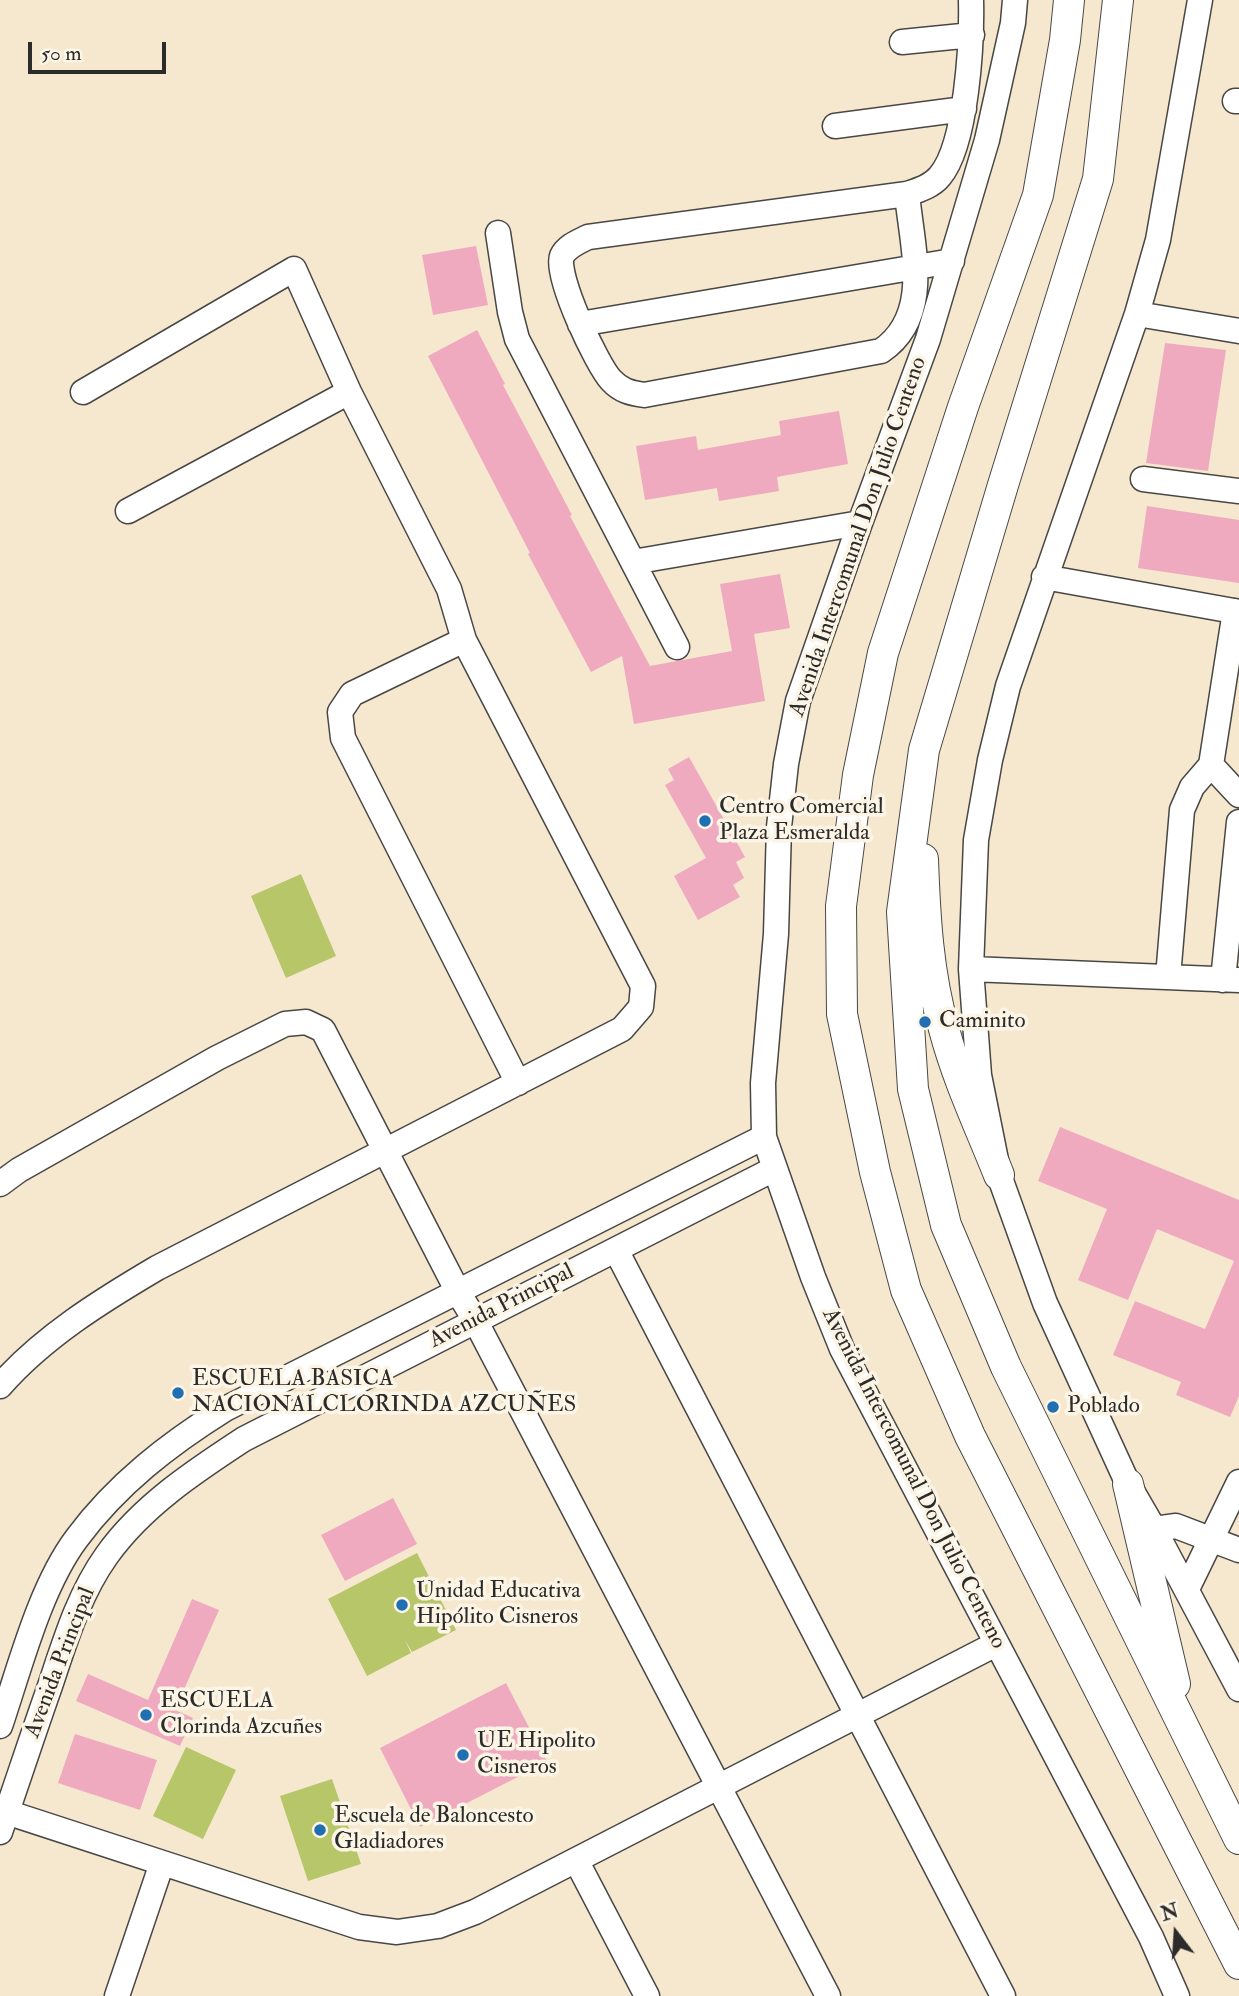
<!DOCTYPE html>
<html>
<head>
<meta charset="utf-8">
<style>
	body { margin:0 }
	#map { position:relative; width:1239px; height:1996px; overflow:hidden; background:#f6e8cf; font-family:"IM FELL Double Pica",serif }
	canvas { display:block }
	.north { position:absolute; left:1141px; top:1898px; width:70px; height:70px; -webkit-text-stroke:5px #fcf5e5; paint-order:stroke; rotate:343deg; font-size:19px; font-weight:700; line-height:28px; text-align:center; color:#2b2b2b }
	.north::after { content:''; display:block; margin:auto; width:24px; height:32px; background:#2b2b2b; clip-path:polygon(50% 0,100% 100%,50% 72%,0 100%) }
	.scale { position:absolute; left:28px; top:42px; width:138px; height:32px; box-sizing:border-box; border:4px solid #2b2b2b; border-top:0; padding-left:9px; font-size:21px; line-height:24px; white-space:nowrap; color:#2b2b2b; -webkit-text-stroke:5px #fcf5e5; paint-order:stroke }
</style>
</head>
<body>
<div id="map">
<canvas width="1239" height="1996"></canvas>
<div class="north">N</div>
<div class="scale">50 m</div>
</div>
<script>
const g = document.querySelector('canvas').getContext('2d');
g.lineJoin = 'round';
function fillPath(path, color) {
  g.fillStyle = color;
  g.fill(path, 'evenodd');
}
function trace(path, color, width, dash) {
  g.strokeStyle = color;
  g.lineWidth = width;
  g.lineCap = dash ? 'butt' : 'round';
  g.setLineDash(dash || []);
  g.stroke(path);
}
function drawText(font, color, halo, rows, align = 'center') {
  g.font = font + ' "IM FELL Double Pica",serif';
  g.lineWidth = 7;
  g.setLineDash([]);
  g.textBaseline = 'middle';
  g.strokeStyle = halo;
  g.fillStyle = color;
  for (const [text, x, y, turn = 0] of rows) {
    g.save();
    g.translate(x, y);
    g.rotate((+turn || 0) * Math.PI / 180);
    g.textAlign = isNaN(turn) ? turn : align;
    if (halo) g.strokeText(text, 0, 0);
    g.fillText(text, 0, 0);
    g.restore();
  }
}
fillPath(new Path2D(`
	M301,874L336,956L286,978L251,896Z
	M417,1553L456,1630L412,1652L405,1640L411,1653L367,1676L328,1599Z
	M186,1747L236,1770L203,1839L153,1816Z
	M332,1779L361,1864L308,1881L280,1796Z`), '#b6c669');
fillPath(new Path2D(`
	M476,246L488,305L433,315L422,255Z
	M477,330L505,384L503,385L572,515L570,516L650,666L732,651L720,584L780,574L790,628L754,634L765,701L634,724L622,656L591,672L528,554L530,553L428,356Z
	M1165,343L1226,350L1208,471L1146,463Z
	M839,411L848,464L777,477L779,491L719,501L717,488L645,500L636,446L696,436L698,450L781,435L779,421Z
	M1147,506L1239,520V583L1138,568Z
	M689,757L745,857L736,862L744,878L733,885L740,897L698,920L674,876L706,858L665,785L674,780L668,769Z
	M1060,1127L1239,1200V1396L1230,1417L1176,1395L1181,1382L1113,1355L1135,1301L1205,1329L1234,1261L1157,1229L1128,1300L1078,1280L1107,1209L1038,1181Z
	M393,1498L417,1544L345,1581L321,1535Z
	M192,1599L219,1610L175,1710L193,1718L180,1746L76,1701L88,1674L148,1700Z
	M506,1683L547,1762L420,1827L380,1748Z
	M75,1734L157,1760L140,1810L58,1783Z`), '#efaac0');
const minor = new Path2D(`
	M1015,0L1013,23L987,140L928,339L860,523L798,701L786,764L779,827L776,934L763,1083L764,1137L813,1277L842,1349L1151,1937L1177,1996
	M1200,0L1158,240L1137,314L1008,686L990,760L976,840L971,969L979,1075L999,1175L1045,1303L1128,1484L1154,1529L1239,1689
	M902,42L972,35
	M1235,101H1239
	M835,126L964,109
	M907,194L588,237C578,242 567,246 562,256C554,274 597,365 611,380C621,391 631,393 644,395L881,351C933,316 912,247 907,194C919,190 932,186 940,176C967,144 972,41 971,0
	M498,233L510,312L517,339L677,647
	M1137,314L1239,331
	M580,324L952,261
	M1143,479L1239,491
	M128,511L349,392
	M633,562L860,523
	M1044,577L1239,612
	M464,640L352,694L340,712L343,738L518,1083
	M1211,765L1239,795
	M971,969L1239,980
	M1168,977L1182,810L1192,787L1211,765L1235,611
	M1223,980L1239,822
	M0,1184L19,1170L217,1058L285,1024L306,1022L323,1030L458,1292L475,1320L828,1996
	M616,1250L1003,1996
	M0,1386C43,1337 101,1301 157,1268L622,1029L641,1007L643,986L464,640L449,589L349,392L294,269L83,392
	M1154,1529L1176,1526L1239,1550
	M1187,1589L1239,1482
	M0,1726C20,1667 40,1587 77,1538C117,1484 169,1444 225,1409L764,1137
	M0,1810L359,1927L397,1932L438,1926L475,1912L996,1644
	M0,1832C17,1783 33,1734 50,1686C65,1641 79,1594 107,1555C142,1506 195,1471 244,1439L774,1169
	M576,1860L647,1996
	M117,1996L162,1863`);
const major = new Path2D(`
	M1069,0L1065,40L1038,195L963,407L883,653L858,775L841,906L842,1014L875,1172L906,1290L970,1436L1239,1964
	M1118,0L1098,179L1003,485L924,750L902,912L913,1089L946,1225L1006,1367L1239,1839
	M923,859C925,916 928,973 944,1029C957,1079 980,1127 999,1175
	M1128,1484L1175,1684`);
trace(minor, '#494744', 27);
trace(major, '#494744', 32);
trace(minor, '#fff', 24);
trace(major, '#fff', 30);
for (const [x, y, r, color] of [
	[705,821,7,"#1f6fb2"],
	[925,1022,7,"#1f6fb2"],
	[178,1393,7,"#1f6fb2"],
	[1053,1407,7,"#1f6fb2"],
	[402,1605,7,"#1f6fb2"],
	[146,1715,7,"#1f6fb2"],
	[463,1755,7,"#1f6fb2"],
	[320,1830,7,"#1f6fb2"]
]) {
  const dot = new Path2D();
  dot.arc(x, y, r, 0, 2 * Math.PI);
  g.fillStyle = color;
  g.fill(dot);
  trace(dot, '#fcf5e5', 2.5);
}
drawText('23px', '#2b2b2b', '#fcf5e5', [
	["Avenida Intercomunal Don Julio Centeno",859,537,-71],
	["Avenida Principal",502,1307,-27],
	["Avenida Intercomunal Don Julio Centeno",913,1479,63],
	["Avenida Principal",61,1663,-69]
]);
drawText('23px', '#2b2b2b', '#fcf5e5', [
	["Centro Comercial",719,808],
	["Plaza Esmeralda",719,834],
	["Caminito",939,1022],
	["ESCUELA BASICA",192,1380],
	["NACIONALCLORINDA AZCUÑES",192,1406],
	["Poblado",1067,1407],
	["Unidad Educativa",416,1592],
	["Hipólito Cisneros",416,1618],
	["ESCUELA",160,1702],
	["Clorinda Azcuñes",160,1728],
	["UE Hipolito",477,1742],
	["Cisneros",477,1768],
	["Escuela de Baloncesto",334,1817],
	["Gladiadores",334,1843]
], 'left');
</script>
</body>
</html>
